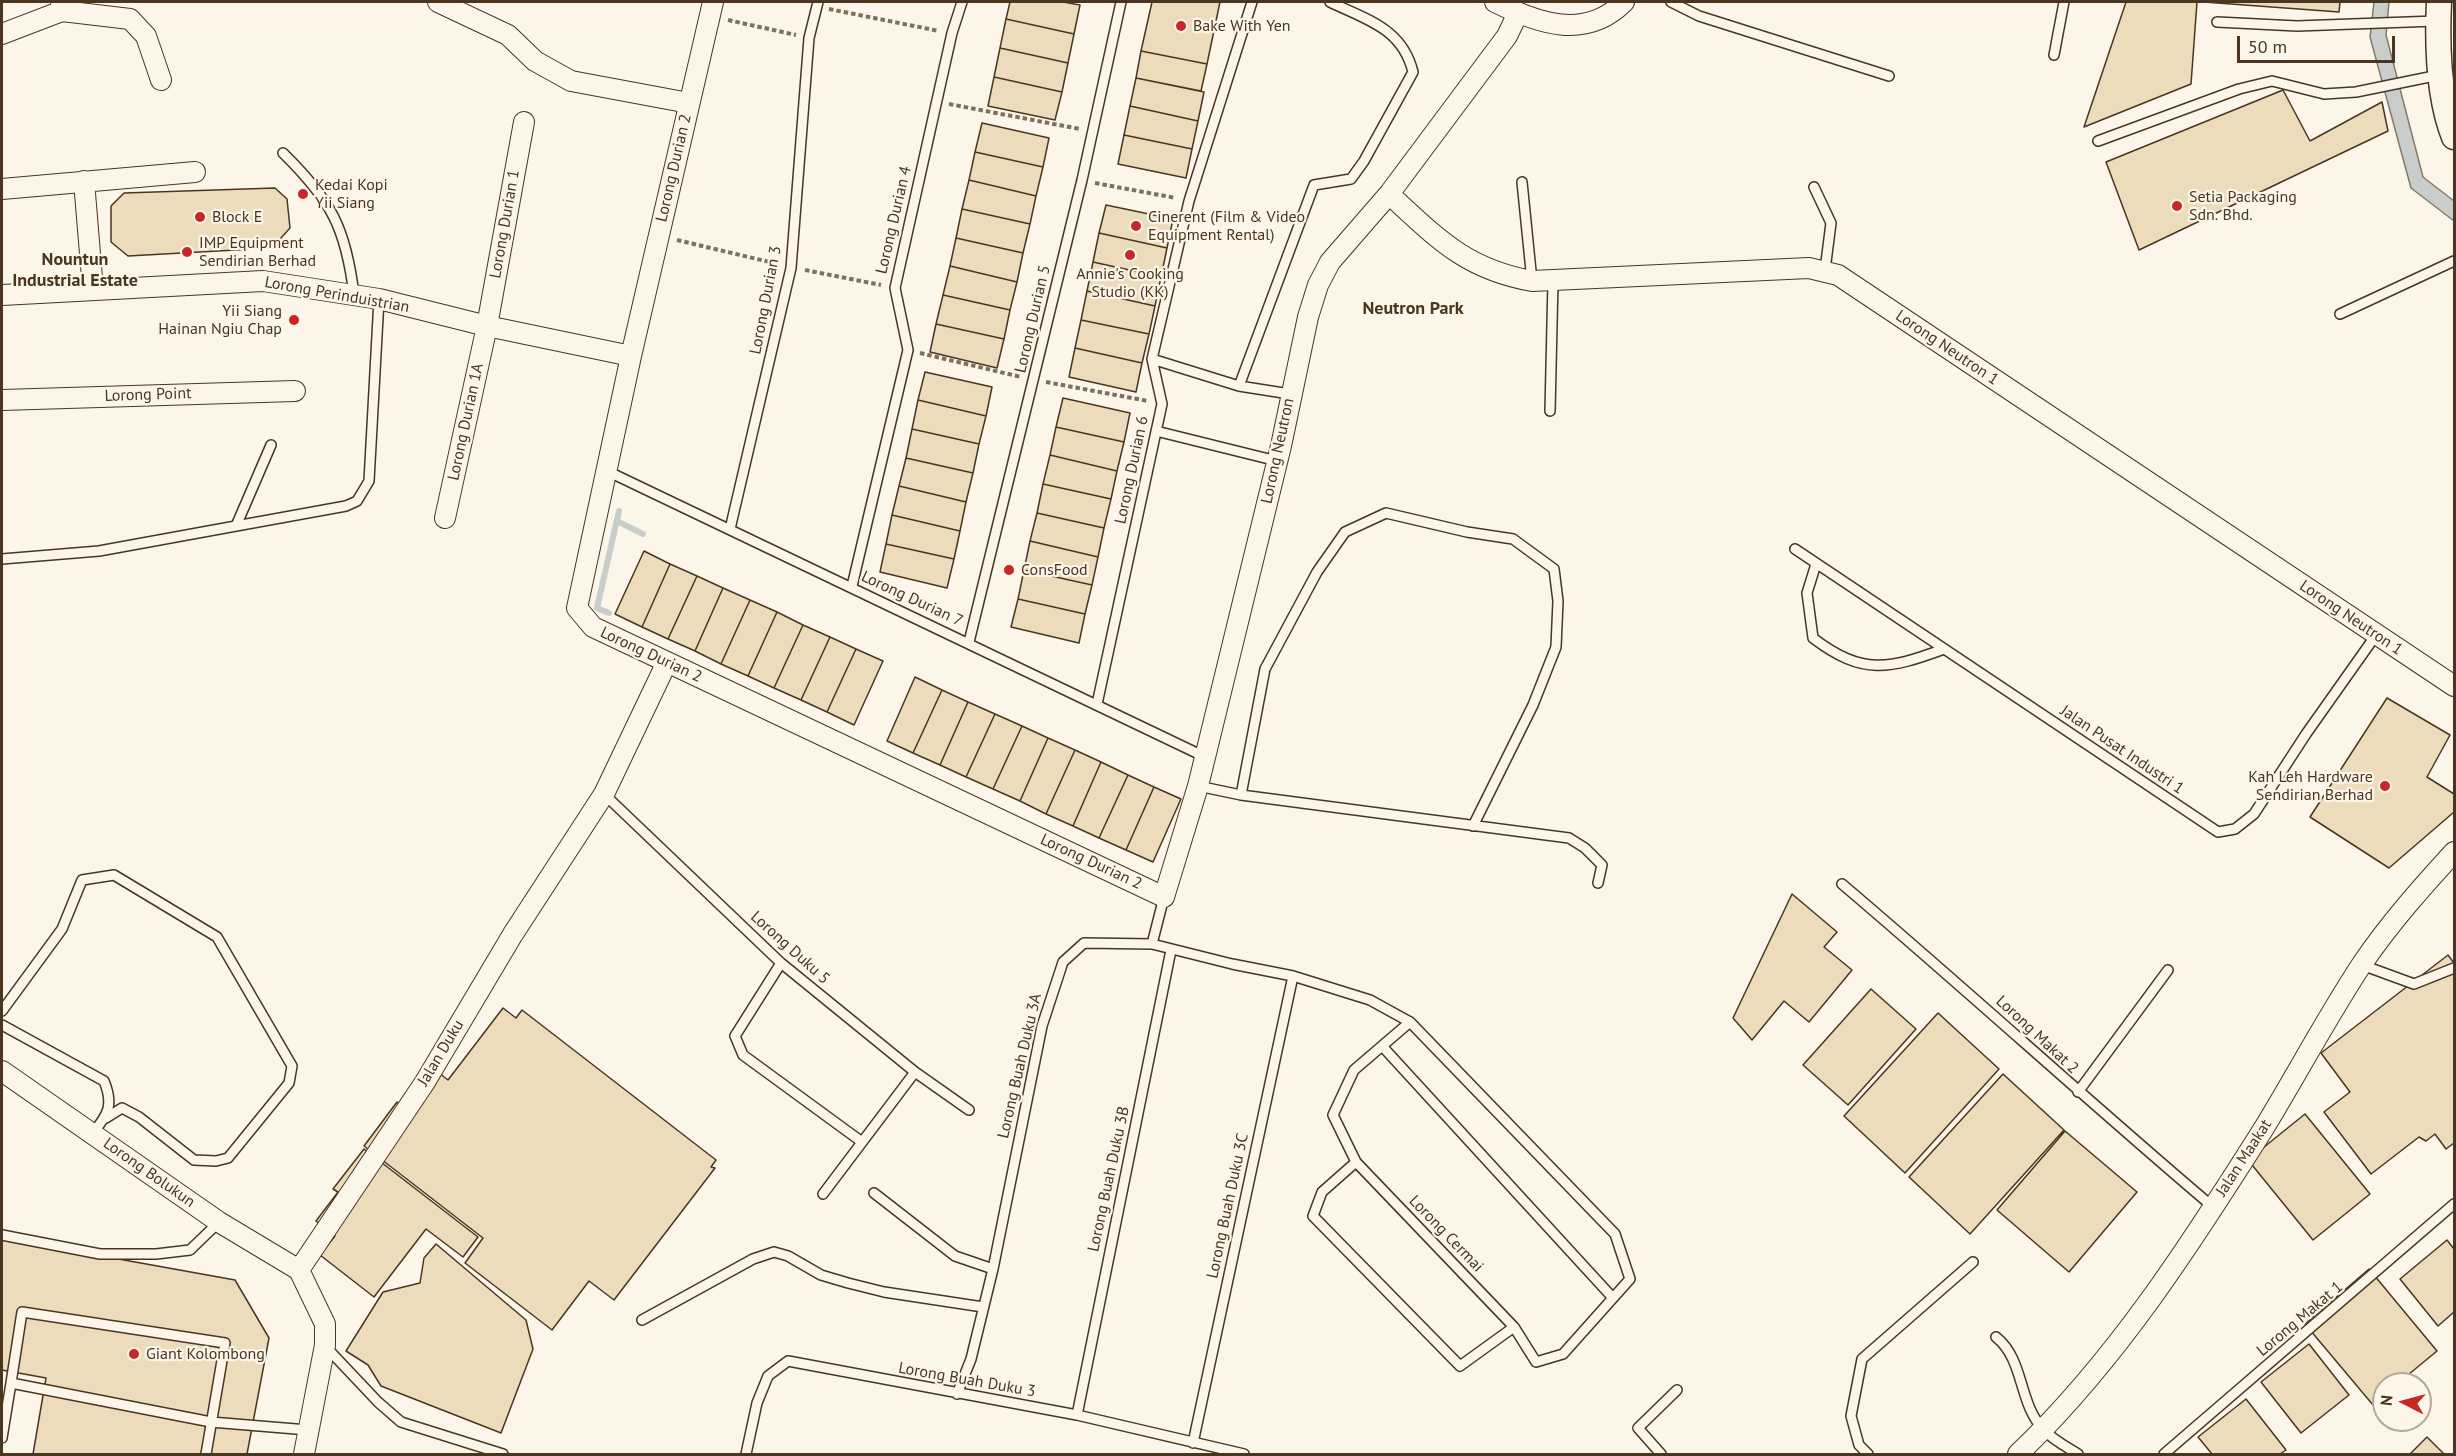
<!DOCTYPE html>
<html>
<head>
<meta charset="utf-8">
<style>
	body { margin:0 }
	#map { position:relative; width:2456px; height:1456px; overflow:hidden; background:#fbf6e9; font-family:"PT Sans",sans-serif }
	canvas { display:block }
	.frame { position:absolute; inset:0; border:3px solid #4a3520; pointer-events:none }
	.north { position:absolute; left:2372px; top:1372px; width:60px; height:60px; box-sizing:border-box; background:#fbf6e9; border:2px solid #b4a999; border-radius:50%; rotate:276deg; font-size:16px; font-weight:700; line-height:24px; text-align:center; color:#4a3520 }
	.north::after { content:''; display:block; margin:auto; width:21px; height:27px; background:#c62828; clip-path:polygon(50% 0,100% 100%,50% 72%,0 100%) }
	.scale { position:absolute; left:2237px; top:36px; width:158px; height:27px; box-sizing:border-box; border:3px solid #4a3520; border-top:0; padding-left:8px; font-size:18px; line-height:21px; white-space:nowrap; color:#4a3520; -webkit-text-stroke:4px #fbf6e9; paint-order:stroke }
</style>
</head>
<body>
<div id="map">
<canvas width="2456" height="1456"></canvas>
<div class="frame"></div>
<div class="north">N</div>
<div class="scale">50 m</div>
</div>
<script>
const g = document.querySelector('canvas').getContext('2d');
g.lineJoin = 'round';
function fillPath(path, color) {
  g.fillStyle = color;
  g.fill(path, 'evenodd');
}
function trace(path, color, width, dash) {
  g.strokeStyle = color;
  g.lineWidth = width;
  g.lineCap = dash ? 'butt' : 'round';
  g.setLineDash(dash || []);
  g.stroke(path);
}
function drawText(font, color, halo, rows, align = 'center') {
  g.font = font + ' "PT Sans",sans-serif';
  g.lineWidth = 4.5;
  g.setLineDash([]);
  g.textBaseline = 'middle';
  g.strokeStyle = halo;
  g.fillStyle = color;
  for (const [text, x, y, turn = 0] of rows) {
    g.save();
    g.translate(x, y);
    g.rotate((+turn || 0) * Math.PI / 180);
    g.textAlign = isNaN(turn) ? turn : align;
    if (halo) g.strokeText(text, 0, 0);
    g.fillText(text, 0, 0);
    g.restore();
  }
}
const water = new Path2D(`
	M2374,2H2389L2386,35L2423,177L2454,201V221L2411,188L2370,37Z`);
fillPath(water, '#c9cecd');
trace(water, '#887966', 1.5);
trace(new Path2D(`
	M617,521L643,534
	M609,613L597,608L619,511`), '#c9cecd', 6);
const building = new Path2D(`
	M1010,2H1063L1080,5L1074,34L1006,19Z
	M1152,2H1220L1207,64L1141,51Z
	M2126,2H2197L2191,84L2084,127Z
	M2204,2H2340L2339,12Z
	M1006,19L1074,34L1068,63L1000,48Z
	M1000,48L1068,63L1062,92L994,77Z
	M1141,51L1207,64L1201,91L1136,78Z
	M994,77L1062,92L1055,120L988,106Z
	M1136,78L1204,92L1198,121L1130,106Z
	M2283,90L2310,141L2382,102L2388,131L2139,250L2106,162Z
	M1130,106L1198,121L1192,149L1124,135Z
	M982,123L1049,138L1043,167L975,152Z
	M1124,135L1192,149L1186,178L1118,164Z
	M975,152L1043,167L1036,196L969,180Z
	M969,180L1036,196L1030,224L962,209Z
	M275,188L287,199L290,228L272,248L128,256L111,242V206L124,193Z
	M1106,205L1173,219L1167,248L1099,233Z
	M962,209L1030,224L1023,253L956,238Z
	M1099,233L1167,248L1161,277L1093,262Z
	M956,238L1023,253L1017,282L950,266Z
	M1093,262L1161,277L1155,306L1087,291Z
	M950,266L1017,282L1010,310L943,295Z
	M1087,291L1155,306L1149,334L1081,320Z
	M943,295L1010,310L1004,339L936,324Z
	M1081,320L1149,334L1142,363L1075,348Z
	M936,324L1004,339L997,368L930,352Z
	M1075,348L1142,363L1136,392L1069,377Z
	M925,372L992,387L986,416L918,400Z
	M1063,398L1130,413L1124,442L1056,427Z
	M918,400L986,416L979,444L912,429Z
	M1056,427L1124,442L1117,471L1050,455Z
	M912,429L979,444L973,473L906,458Z
	M1050,455L1117,471L1111,499L1043,484Z
	M906,458L973,473L966,502L899,486Z
	M1043,484L1111,499L1104,528L1037,513Z
	M899,486L966,502L960,531L892,515Z
	M1037,513L1104,528L1098,557L1030,541Z
	M892,515L960,531L954,559L886,544Z
	M1030,541L1098,557L1092,585L1024,570Z
	M886,544L954,559L947,588L880,572Z
	M644,551L670,564L642,627L615,614Z
	M670,564L697,576L668,639L642,627Z
	M1024,570L1092,585L1085,614L1018,599Z
	M697,576L723,588L695,651L668,639Z
	M723,588L750,600L721,664L695,651Z
	M1018,599L1085,614L1079,643L1011,627Z
	M750,600L777,612L748,676L721,664Z
	M777,612L803,625L774,688L748,676Z
	M803,625L830,637L801,700L774,688Z
	M830,637L856,649L827,712L801,700Z
	M856,649L883,661L854,725L827,712Z
	M915,677L942,690L913,753L887,741Z
	M942,690L968,702L940,765L913,753Z
	M2387,698L2450,735L2427,777L2454,794V812L2389,868L2310,817Z
	M968,702L995,714L966,777L940,765Z
	M995,714L1022,726L993,789L966,777Z
	M1022,726L1048,738L1020,801L993,789Z
	M1048,738L1075,750L1046,814L1020,801Z
	M1075,750L1101,762L1073,826L1046,814Z
	M1101,762L1128,775L1099,838L1073,826Z
	M1128,775L1154,787L1126,850L1099,838Z
	M1154,787L1181,799L1153,862L1126,850Z
	M1792,894L1837,932L1824,947L1852,970L1809,1022L1784,1001L1752,1040L1733,1018Z
	M2448,955L2454,963V1143L2446,1149L2435,1134L2426,1141L2419,1137L2371,1174L2324,1112L2350,1092L2321,1053Z
	M1871,989L1916,1029L1848,1105L1803,1065Z
	M503,1008L516,1018L522,1010L716,1160L711,1167L715,1168L614,1300L589,1281L552,1330L465,1263L483,1238L364,1146L397,1102L409,1112L439,1073L448,1080Z
	M1938,1013L1999,1069L1905,1173L1844,1116Z
	M2003,1074L2064,1130L1970,1234L1909,1177Z
	M2305,1114L2370,1194L2313,1240L2248,1160Z
	M2065,1131L2137,1192L2069,1272L1997,1210Z
	M364,1149L478,1237L463,1257L426,1229L374,1297L320,1255L335,1236L316,1221L338,1192L333,1189Z
	M2,1238L235,1280L269,1338L247,1454H33L46,1378L2,1370Z
	M2447,1240L2454,1249V1312L2438,1326L2400,1279Z
	M436,1244L526,1320L533,1349L501,1433L381,1386L368,1365L346,1351L383,1292L420,1283L424,1258Z
	M2369,1269L2437,1351L2397,1384H2384V1395L2373,1405L2305,1324Z
	M2309,1344L2349,1395L2301,1433L2261,1382Z
	M2246,1399L2286,1450L2280,1454H2212L2198,1437Z
	M2427,1437L2444,1454H2410Z`);
fillPath(building, '#ecdcbc');
trace(building, '#4a3520', 1.5);
const service = new Path2D(`
	M1671,2L1699,16L1889,76
	M2217,22L2297,26L2436,21
	M2054,55L2064,2
	M2098,141L2239,89L2272,81L2324,94L2356,92L2439,75
	M283,153C331,200 346,228 354,295
	M1522,182L1532,281
	M1814,187L1831,223L1825,270
	M2340,314L2454,261
	M1152,359L1239,386L1290,394
	M1239,386L1314,185L1351,179L1364,161L1413,72C1402,28 1367,20 1330,2
	M1550,411L1553,281
	M1156,431L1277,461
	M607,471L1203,756
	M236,526L346,506L357,501L369,481L379,299
	M730,529L791,268L809,38L818,2
	M1795,549L2218,832L2235,829L2254,814L2306,734L2376,635
	M2,559L99,551L236,526L271,445
	M1816,564L1807,593L1813,638C1863,676 1889,669 1944,649
	M852,586L908,350L895,288L952,33L962,2
	M969,642L1082,180L1121,2
	M1097,704L1162,404L1152,359L1189,201L1252,2
	M1198,786L1241,795L1569,838L1585,848L1602,865L1598,883
	M604,794L781,963L915,1072L969,1110
	M1241,795L1265,669L1317,572L1345,532L1386,513L1467,532L1513,539L1554,569L1558,601L1556,647L1533,705L1473,826
	M1842,884C1967,990 2088,1101 2213,1207
	M1152,944L1164,897
	M781,963L735,1036L743,1055L862,1142
	M2362,965L2414,984L2454,968
	M2,1011L62,929L82,880L114,875L217,937L292,1066L289,1083L228,1158L216,1161L194,1160L139,1117L122,1108L106,1118
	M2,1025L104,1081C114,1105 108,1115 92,1134
	M1382,1046L1613,1298
	M2078,1092L2168,970
	M1356,1162L1514,1327
	M874,1193L955,1256L993,1269
	M823,1194L915,1072
	M2,1235L100,1254H156L190,1250L219,1222
	M642,1320L753,1259L774,1252L788,1256L821,1275L848,1283L884,1292L983,1307
	M1996,1337C2025,1360 2018,1404 2044,1430C2053,1440 2067,1447 2078,1454
	M326,1347L378,1402L401,1422L503,1454
	M11,1383L22,1312L225,1343L206,1454
	M957,1394L971,1359L993,1269L1042,1026L1063,962L1084,943L1152,944L1232,964L1293,976L1370,1000L1410,1022L1615,1234L1630,1279L1563,1354L1536,1362L1514,1327L1460,1366L1313,1216L1322,1192L1356,1162L1333,1115L1354,1070L1410,1022
	M1077,1415L1171,950
	M2,1438L11,1383L211,1422L308,1430
	M1193,1443L1293,976
	M746,1454L757,1403L768,1376L788,1361L1077,1415L1244,1454
	M1661,1454L1638,1428L1677,1390
	M1868,1454L1859,1445L1851,1416L1862,1359L1973,1262
	M2164,1454L2454,1204`);
const minor = new Path2D(`
	M438,2L508,35L535,61L571,81L689,103
	M713,2L631,356L577,608L593,627L1164,897L1198,786L1281,446L1308,317L1318,285L1330,262L1389,194L1507,36L1518,13
	M1495,2C1537,23 1585,41 1624,2
	M62,11L130,19L146,36L161,80
	M2,34L62,11L61,2
	M84,181L93,290
	M2,189L195,172
	M1389,194C1437,238 1465,269 1532,281L1809,268L1838,275L2454,686
	M2,295L263,281L379,299L487,326L631,356
	M2,400L295,391
	M445,518L487,326L524,122
	M2,1071L219,1222L299,1270
	M304,1454L325,1345V1324L299,1270L425,1082L513,934L604,794L667,662
	M2018,1454C2116,1361 2192,1242 2264,1128C2297,1074 2327,1017 2362,964C2389,924 2422,887 2454,852`);
const tertiary = new Path2D(`
	M2439,2C2437,45 2438,97 2454,137`);
trace(service, '#4a3520', 12);
trace(minor, '#4a3520', 22);
trace(tertiary, '#4a3520', 27);
trace(new Path2D(`
	M829,9L939,31
	M728,20L796,35
	M949,104L1080,129
	M1095,183L1176,198
	M677,240L778,264
	M805,270L881,285
	M920,353L1021,377
	M1046,382L1148,401`), '#7f6f5c', 4, [4.5, 3]);
trace(service, '#fbf6e9', 9);
trace(minor, '#fbf6e9', 20);
trace(tertiary, '#fbf6e9', 24);
for (const [x, y, r, color] of [
	[1181,26,6,"#c62828"],
	[303,194,6,"#c62828"],
	[2177,206,6,"#c62828"],
	[200,217,6,"#c62828"],
	[1136,226,6,"#c62828"],
	[187,252,6,"#c62828"],
	[1130,255,6,"#c62828"],
	[294,320,6,"#c62828"],
	[1009,570,6,"#c62828"],
	[2385,786,6,"#c62828"],
	[134,1354,6,"#c62828"]
]) {
  const dot = new Path2D();
  dot.arc(x, y, r, 0, 2 * Math.PI);
  g.fillStyle = color;
  g.fill(dot);
  trace(dot, '#fbf6e9', 2);
}
drawText('16px', '#4a3520', '#fbf6e9', [
	["Bake With Yen",1193,26],
	["Kedai Kopi",315,185],
	["Yii Siang",315,203],
	["Setia Packaging",2189,197],
	["Sdn. Bhd.",2189,215],
	["Block E",212,217],
	["Cinerent (Film & Video",1148,217],
	["Equipment Rental)",1148,235],
	["IMP Equipment",199,243],
	["Sendirian Berhad",199,261],
	["Annie's Cooking",1130,274,"center"],
	["Studio (KK)",1130,292,"center"],
	["Yii Siang",282,311,"right"],
	["Hainan Ngiu Chap",282,329,"right"],
	["ConsFood",1021,570],
	["Kah Leh Hardware",2373,777,"right"],
	["Sendirian Berhad",2373,795,"right"],
	["Giant Kolombong",146,1354]
], 'left');
drawText('16px', '#4a3520', '#fbf6e9', [
	["Lorong Durian 2",674,168,-77],
	["Lorong Durian 4",894,220,-77],
	["Lorong Durian 1",505,224,-80],
	["Lorong Perinduistrian",337,295,10],
	["Lorong Durian 3",766,300,-79],
	["Lorong Durian 5",1033,319,-77],
	["Lorong Neutron 1",1947,348,34],
	["Lorong Point",148,395,-2],
	["Lorong Durian 1A",466,422,-78],
	["Lorong Neutron",1278,451,-78],
	["Lorong Durian 6",1132,470,-78],
	["Lorong Durian 7",912,599,25],
	["Lorong Neutron 1",2351,618,34],
	["Lorong Durian 2",651,655,25],
	["Jalan Pusat Industri 1",2122,750,34],
	["Lorong Durian 2",1091,862,25],
	["Lorong Duku 5",790,948,42],
	["Lorong Makat 2",2037,1035,43],
	["Jalan Duku",441,1053,-59],
	["Lorong Buah Duku 3A",1020,1066,-77],
	["Jalan Maakat",2244,1158,-57],
	["Lorong Bolukun",149,1173,35],
	["Lorong Buah Duku 3B",1109,1179,-78],
	["Lorong Buah Duku 3C",1228,1206,-78],
	["Lorong Cermai",1446,1234,46],
	["Lorong Makat 1",2300,1319,-40],
	["Lorong Buah Duku 3",967,1380,10]
]);
drawText('bold 18px', '#4a3520', '#fbf6e9', [
	["Nountun",75,260],
	["Industrial Estate",75,281],
	["Neutron Park",1413,309]
]);
</script>
</body>
</html>
